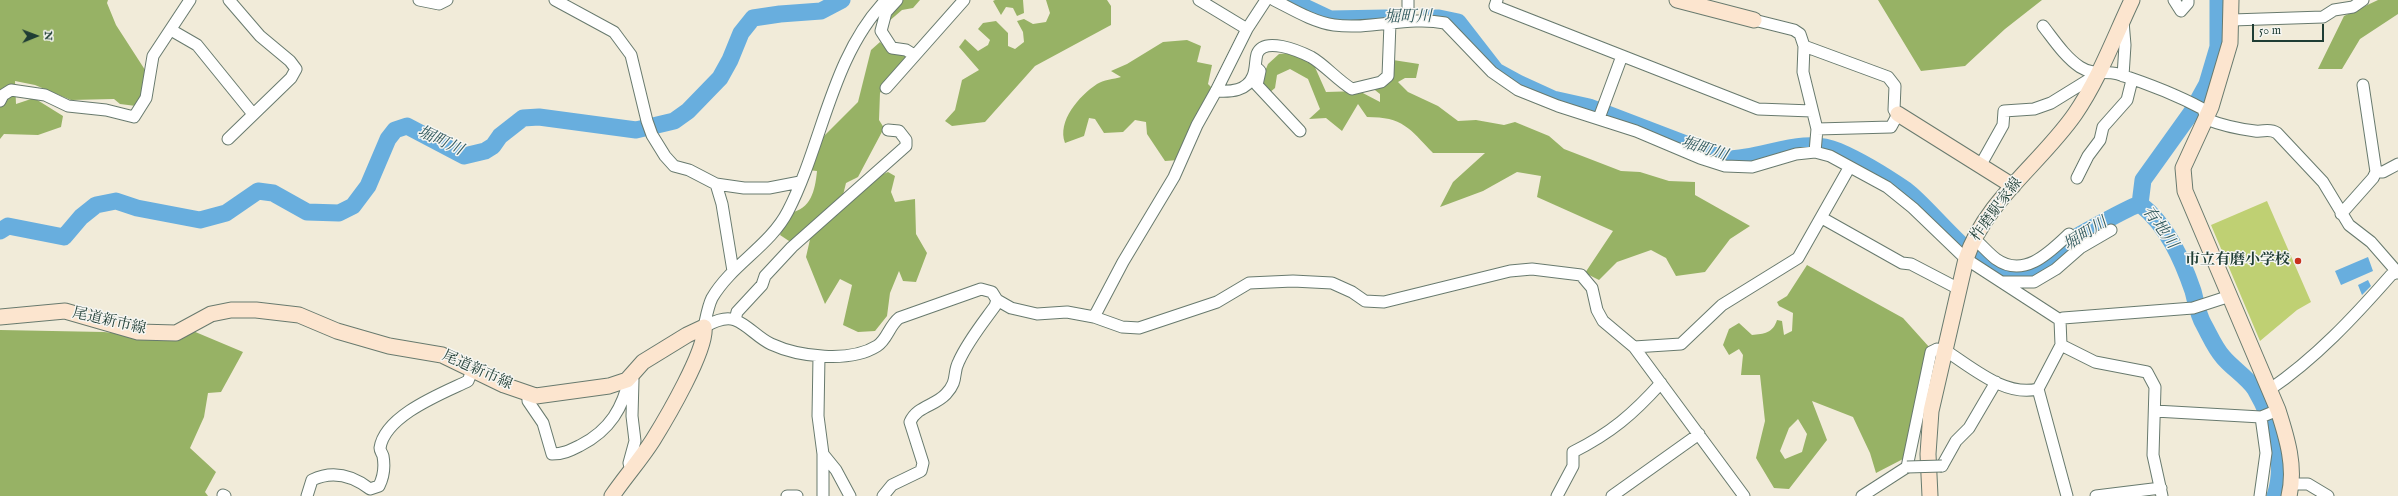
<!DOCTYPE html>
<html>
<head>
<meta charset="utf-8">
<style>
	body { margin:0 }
	#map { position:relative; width:2398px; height:496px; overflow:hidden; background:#f1ebd9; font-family:"IM FELL English",serif }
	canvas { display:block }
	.north { position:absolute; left:16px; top:16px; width:40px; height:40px; -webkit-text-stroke:3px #f6f6f2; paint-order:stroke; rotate:89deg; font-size:11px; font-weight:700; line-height:16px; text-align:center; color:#1f3d34 }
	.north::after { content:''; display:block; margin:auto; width:14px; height:18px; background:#1f3d34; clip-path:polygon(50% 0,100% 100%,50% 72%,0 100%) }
	.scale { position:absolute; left:2252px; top:24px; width:72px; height:18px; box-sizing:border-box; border:2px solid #1f3d34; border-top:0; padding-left:5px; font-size:12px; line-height:14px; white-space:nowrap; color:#1f3d34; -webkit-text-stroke:3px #f6f6f2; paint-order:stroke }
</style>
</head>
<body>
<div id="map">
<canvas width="2398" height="496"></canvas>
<div class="north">N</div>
<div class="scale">50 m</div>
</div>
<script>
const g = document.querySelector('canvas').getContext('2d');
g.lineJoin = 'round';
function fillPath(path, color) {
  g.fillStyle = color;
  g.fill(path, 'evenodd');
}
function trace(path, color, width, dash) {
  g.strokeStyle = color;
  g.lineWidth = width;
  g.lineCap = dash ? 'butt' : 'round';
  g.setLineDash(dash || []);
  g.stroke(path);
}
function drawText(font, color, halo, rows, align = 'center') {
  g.font = font + ' "IM FELL English","Noto Serif JP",serif';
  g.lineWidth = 3;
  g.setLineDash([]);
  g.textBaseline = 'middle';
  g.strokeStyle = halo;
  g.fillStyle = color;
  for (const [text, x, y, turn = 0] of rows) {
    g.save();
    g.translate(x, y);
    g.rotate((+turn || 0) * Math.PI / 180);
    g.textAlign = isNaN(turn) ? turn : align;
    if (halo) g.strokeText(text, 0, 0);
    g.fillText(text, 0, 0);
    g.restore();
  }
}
fillPath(new Path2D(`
	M2267,201L2311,302L2297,310L2260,341L2211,225Z`), '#bfd073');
fillPath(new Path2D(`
	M0,0H108L107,3L116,25L147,73L144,93L136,106L120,104L114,99L71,100L35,85L15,81L16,104L34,98L63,116L61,127L38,135L4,134L0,139Z
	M900,0H920L913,8L902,10L888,22Z
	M995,0H1023L1024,13L1017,16L1013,8L1006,7L1001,15L993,1Z
	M1046,0H1107L1111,6V25L1035,66L985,122L952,126L945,121L955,110L962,80L979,70L959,47L965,39L978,51L988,45L990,40L978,29L983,23L996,21L1008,33V46L1015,49L1024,42L1023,32L1017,21L1024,19L1033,24L1046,22L1050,13Z
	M1878,0H2042L2005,29L1965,66L1921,71Z
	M2378,0H2398V14L2360,39L2342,69H2318L2344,16Z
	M1187,40L1201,46L1197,62L1212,65L1208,84L1212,88L1179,160L1165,161L1147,134L1146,122L1135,120L1123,132L1104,133L1095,119L1089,118L1084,136L1065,143C1057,121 1079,96 1097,84C1103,80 1114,79 1121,77L1111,71L1127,64L1163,42Z
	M880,42L891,52L907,54L902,67L886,83L880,93L879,120L884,128L858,177L846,183L843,195L792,243L780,235L790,213C811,209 815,191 817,171L808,170L821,139L858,102L871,50Z
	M1291,53L1314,65L1326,92L1359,91L1380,102V94L1371,87L1383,85L1393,60L1419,64L1416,78H1405L1398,82L1408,92L1438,106L1458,121L1476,120L1504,125L1515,122L1549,136L1564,149L1621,171L1640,172L1669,181L1695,182V195L1750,226L1730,239L1705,272L1676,276L1666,258L1651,250L1617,262L1599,280L1585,273L1613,231L1537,197L1541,176L1517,172L1483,191L1440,207L1453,182L1485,153H1433C1409,128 1403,117 1367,117L1358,104L1342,131L1326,118L1309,119L1320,109L1308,79L1290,69L1277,75L1275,88L1269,93L1261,81L1268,64L1279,54Z
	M888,172L895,176L891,192L895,202L915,199L916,234L927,253L916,282L903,281L899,271L890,293L887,316L875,331L858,332L843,325L852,285L840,279L825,304L806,257L811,235L874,178Z
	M1807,265L1903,318L1930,348L1903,459L1876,473L1870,453L1853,417L1812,401L1827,440L1789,489L1774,488L1756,458L1765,421L1760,375H1741L1743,355L1739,349L1729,355L1723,345L1729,329L1739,323L1752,335C1764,334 1773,333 1777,320L1782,321L1784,335L1792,331L1793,313L1779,306L1777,302L1787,296ZM1798,419L1807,434L1802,452L1785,459L1780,451L1789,428Z
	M0,330L104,332L164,339L193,331L243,352L221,392L208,393L204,417L190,448L216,472L205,492L208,496H0Z`), '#97b265');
fillPath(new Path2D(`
	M2368,257L2373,271L2341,285L2335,271Z
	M2368,280L2371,286L2362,295L2358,285Z`), '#68aede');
trace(new Path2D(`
	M1290,0L1330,19L1386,18
	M1427,18H1439L1458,22L1496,71L1518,83L1553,99L1589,107L1725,159C1763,160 1801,135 1838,151C1859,160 1887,177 1906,190C1933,210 1984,282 2019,277C2054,272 2045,260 2068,242C2077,236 2131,206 2140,204
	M2140,204C2167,225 2182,259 2193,291C2196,302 2198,315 2204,325C2210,336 2215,348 2223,357C2232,368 2247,377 2255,389C2273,420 2287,461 2275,496
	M2140,204L2143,180L2191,113L2207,84L2218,47V0
	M0,231L8,226L64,237L81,217L96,205L116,201L137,208L200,220L226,213L258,191L273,193L307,212L339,213L353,206L368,186L388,139L395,130L407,126L464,156L485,151L493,146L500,136L523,118L539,117L636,130L674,121L688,111L720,78L730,60L741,33L753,18L780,14L821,11L842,0`), '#68aede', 17);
const street = new Path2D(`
	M419,0L439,4L447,0
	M555,0L614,32L631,55L647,121L652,135L665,156L674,166L689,170L716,184L722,204L733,271
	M897,0L886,12L881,31L892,48L906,50L914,55
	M1199,0L1247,29
	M1274,0C1292,9 1313,22 1334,25C1371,30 1408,16 1445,23L1492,72L1518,90L1558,106L1636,131L1700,158L1725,166L1752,167L1796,154L1815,152L1830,156L1887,187L1913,208L1966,259L2060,320L2061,345L2038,389C2005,397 1973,368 1946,351L1937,349L1931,352L1907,467L1862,496
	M1408,0V21
	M1497,0L1495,6L1758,109L1812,111
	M2174,0L2181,11L2188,3V0
	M1754,20L1794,30L1800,34L1804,46L1888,77L1895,86L1894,110L1898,114L1891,127L1817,129
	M2232,20L2323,17L2334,10L2353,7L2363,0
	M2043,26C2054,40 2065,57 2080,67C2094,76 2105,70 2118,74C2146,83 2177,95 2203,109L2206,119C2221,125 2239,129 2255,131C2264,132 2269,128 2277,133L2323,182L2349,225L2371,242L2398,273
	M171,30L197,45L253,114
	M1804,46L1803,72L1817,129L1815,152
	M1258,69L1260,71L1257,85L1300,131
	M2123,76L2125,45L2123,21
	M886,88L964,0
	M1216,91C1231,92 1247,91 1253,76C1256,69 1255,61 1257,54C1264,36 1299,51 1311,57C1325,65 1337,80 1352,89L1381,82L1388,76L1390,23
	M0,101L3,95L11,90L45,95L68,106L106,110L134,117L146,98L153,56L190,0
	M1599,118L1622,56
	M228,139L291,78L296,69L290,61L260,36L229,0
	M1980,166L2003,125L2004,111L2034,109L2051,103L2098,74
	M2376,172H2383L2398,164
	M2077,178L2088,156L2100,140L2103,127L2127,100L2132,80
	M716,184L744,188H769L800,182
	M2341,214L2373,178L2376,172L2363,85
	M1822,218L1902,263L1911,264L1959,289
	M1973,238C1981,244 1988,253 1996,259C2024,279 2050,252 2069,234
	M2002,282H2034L2056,269L2080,248L2111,230
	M997,300L1011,308L1037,314L1067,312L1094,317L1122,327L1139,328L1217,302L1249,283L1293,281L1332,283L1352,292L1365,301L1384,302L1510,271L1532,269L1581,275L1592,288L1597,310L1603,321L1634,347L1744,496
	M1094,317L1123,262L1174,177L1197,125L1216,91L1247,29L1266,0
	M735,320L737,312L762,285L765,276L792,247L906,146V140L899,131L888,130
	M2060,320L2063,318L2193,308L2230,296
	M704,327C713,322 725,316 735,320C748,325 758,338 771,344C799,357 850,363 877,346C887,340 889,326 899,318L981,289L992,292L997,300L995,306C982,324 968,341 959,361C952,374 959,380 946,394C935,406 917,406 910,422L923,463L921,471L892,485L883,496
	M704,327C706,318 708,306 712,298C732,264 770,246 788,211C823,143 831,57 886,0
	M2061,345L2095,362L2147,372L2155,387L2153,455L2162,496
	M1634,347L1681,344L1722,305L1798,258L1849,168
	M819,356L818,416L823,454V496
	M2038,389L2067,496
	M2269,390C2316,358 2354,317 2391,275L2397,272
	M528,393V401L543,423L552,454C564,454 571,450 581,445C610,430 623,408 630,376
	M2155,411L2261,417L2278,410
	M823,454L836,470L850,496
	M1942,466L1956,441L1969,428L1996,382
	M631,470L629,463L635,441L632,416L633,380
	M2292,484H2308L2328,496
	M223,495L225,496
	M307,496L312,480C333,470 353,476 370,489L379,486C384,476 385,467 383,456C382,453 380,451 380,448C385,415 443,393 468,381L473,368
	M787,496H797
	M1557,496L1573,466V452C1611,433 1633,414 1661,383
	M1612,496L1699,434
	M2096,496L2161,488
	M2260,496L2266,453L2261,417`);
const secondary = new Path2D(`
	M1677,0L1754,20
	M2231,0L2230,43L2211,107L2183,168L2185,191L2278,410C2287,438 2296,467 2289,496
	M1898,114L2013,186
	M0,317L65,311L138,332L176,333L211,314L231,310H256L299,315L337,331L389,346L442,355L504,385L536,396L609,386L627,380L643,362L687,335L704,327C708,348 666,419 653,440C641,459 625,477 612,496
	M1930,496L1928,454L1931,411L1966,259C1985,201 2041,163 2075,114C2099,79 2114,38 2132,0`);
trace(street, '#687a6e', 13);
trace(secondary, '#687a6e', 17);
trace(street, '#fff', 11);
trace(secondary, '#fce5cf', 15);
const streetBridge = new Path2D(`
	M1907,467L1942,466`);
trace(streetBridge, '#687a6e', 13, []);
trace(streetBridge, '#fff', 11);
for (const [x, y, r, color] of [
	[2298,261,4,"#c8321e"]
]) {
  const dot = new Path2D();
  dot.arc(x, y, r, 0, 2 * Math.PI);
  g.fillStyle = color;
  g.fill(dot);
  trace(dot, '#f6f6f2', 1.5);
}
drawText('15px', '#1f3d34', '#f6f6f2', [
	["柞磨駅家線",1997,210,-53],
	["尾道新市線",109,322,13],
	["尾道新市線",477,371,24]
]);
drawText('bold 15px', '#1f3d34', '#f6f6f2', [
	["市立有磨小学校",2290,261]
], 'right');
drawText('italic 16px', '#31595e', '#f6f6f2', [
	["堀町川",1408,18,-1],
	["堀町川",440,142,25],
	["堀町川",1704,150,18],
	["有地川",2159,228,54],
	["堀町川",2086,235,-32]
]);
</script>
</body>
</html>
